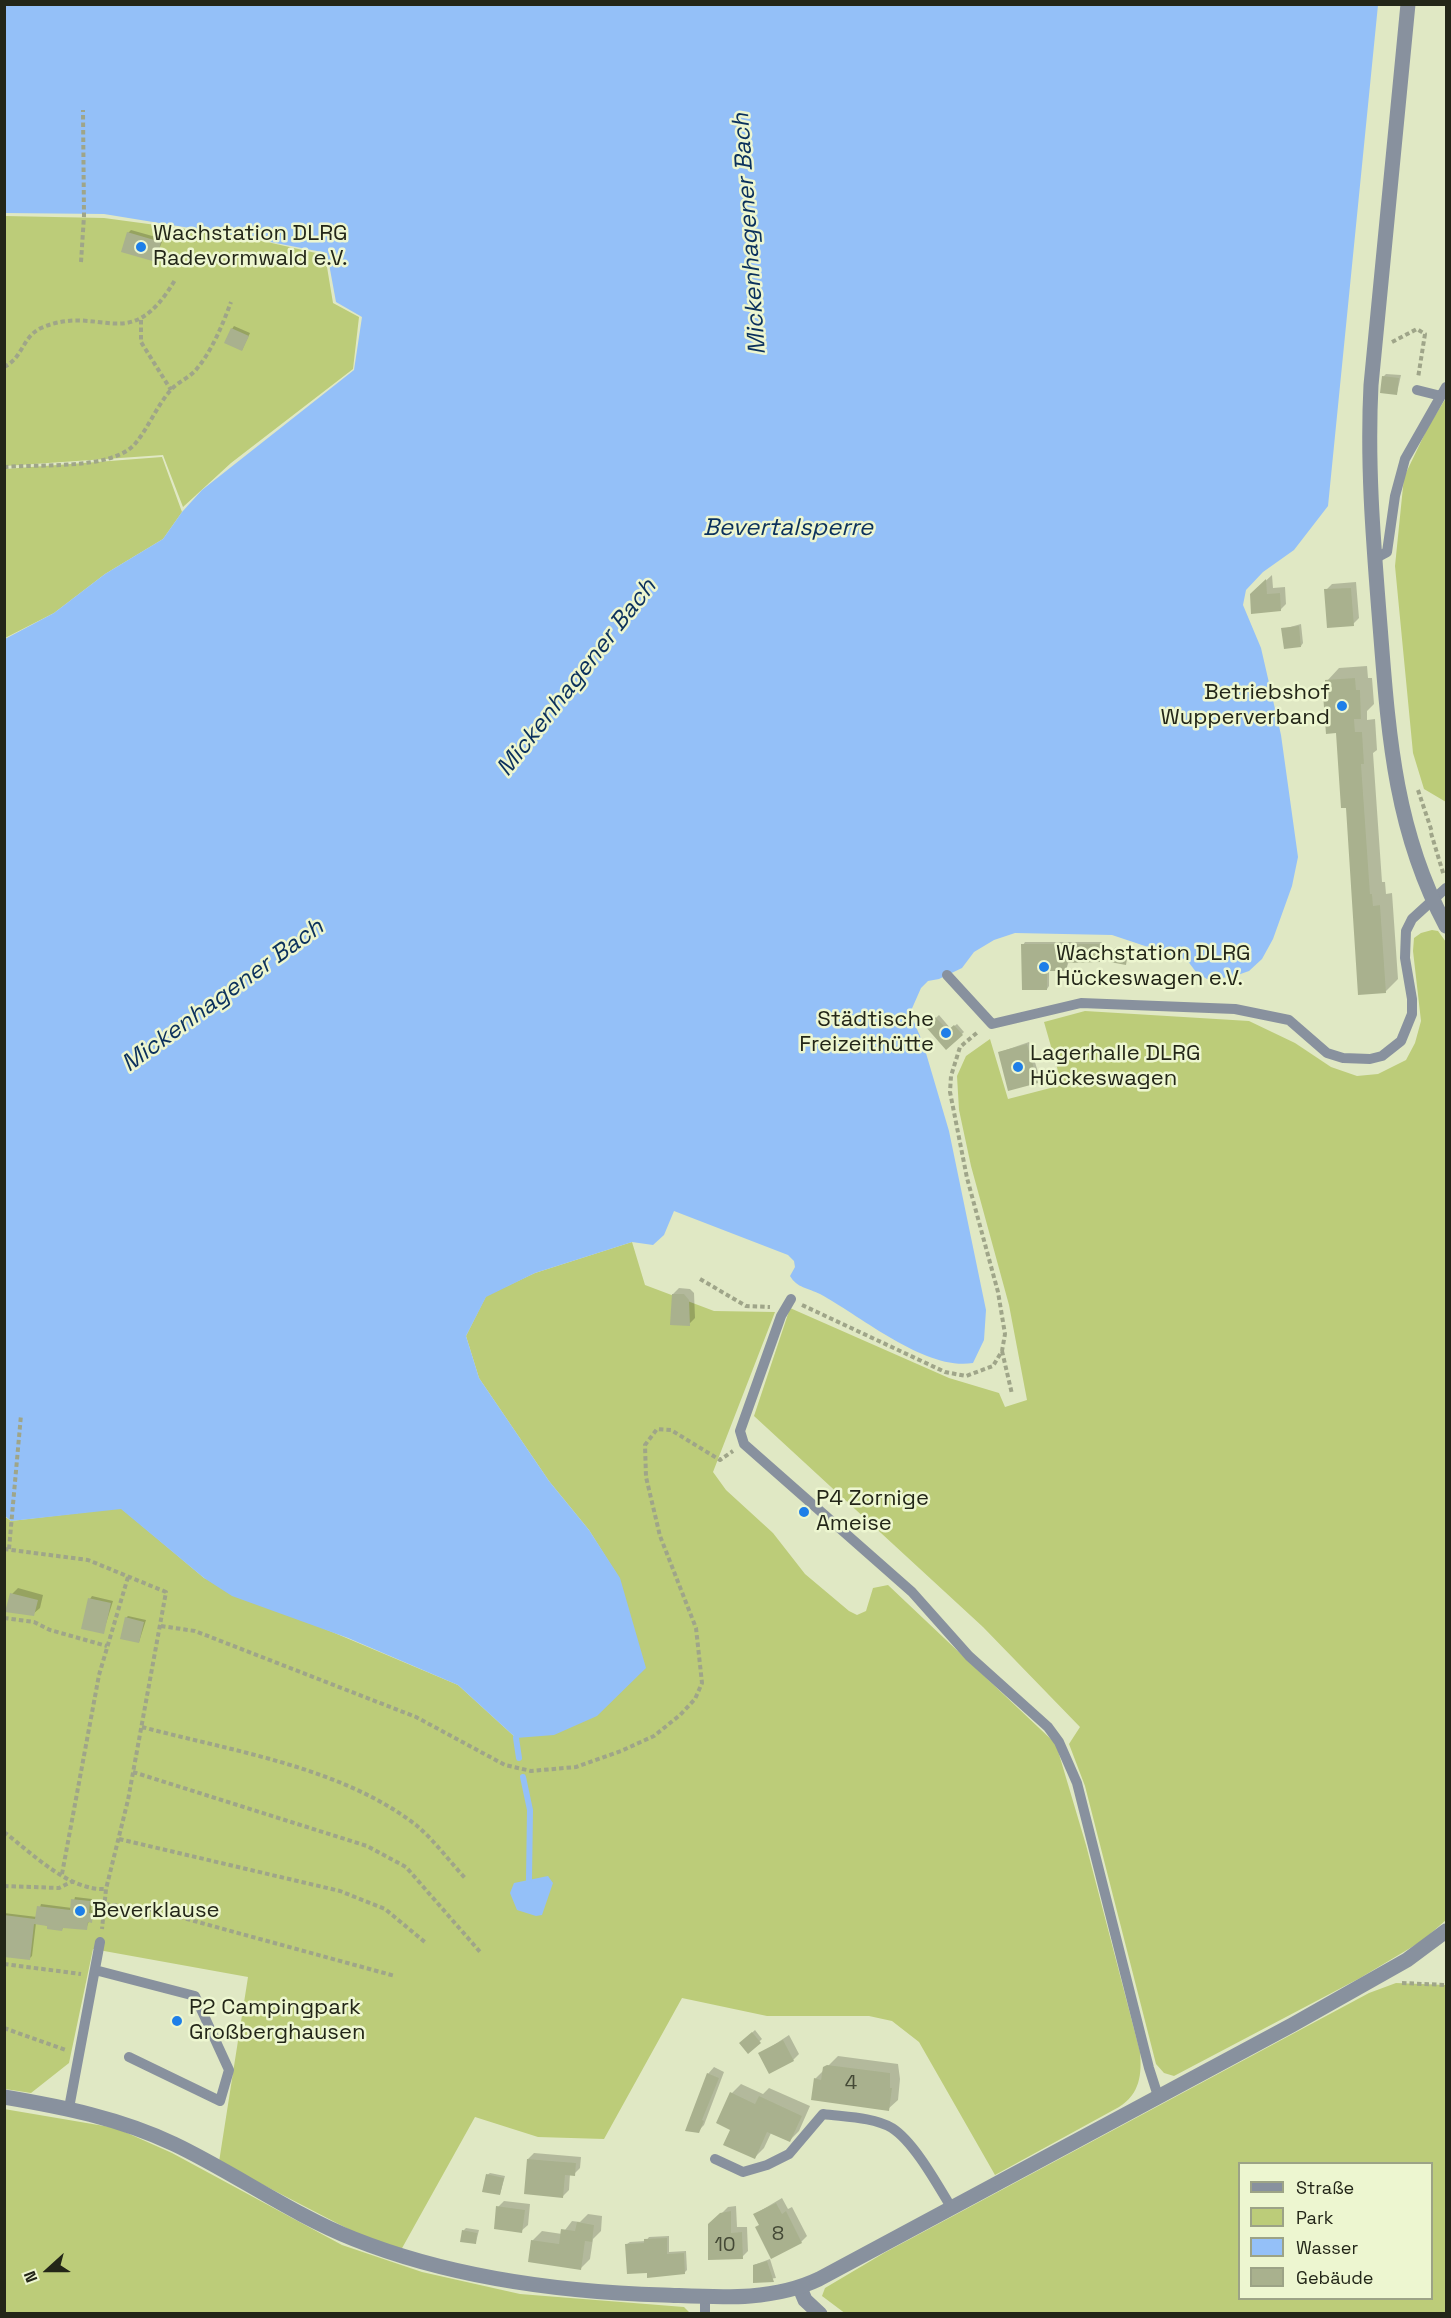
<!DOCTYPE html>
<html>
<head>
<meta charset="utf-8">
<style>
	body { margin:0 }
	#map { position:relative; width:1451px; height:2318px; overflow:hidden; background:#e0e8c4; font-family:"Space Grotesk",sans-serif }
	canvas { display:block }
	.frame { position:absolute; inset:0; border:6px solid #232618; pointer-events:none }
	.legend { position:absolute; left:1238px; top:2162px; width:195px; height:138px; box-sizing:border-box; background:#edf6d0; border:2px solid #9ca386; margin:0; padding:8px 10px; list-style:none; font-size:18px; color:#232618 }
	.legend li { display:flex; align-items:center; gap:12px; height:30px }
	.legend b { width:30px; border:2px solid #9ca386 }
	.north { position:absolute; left:18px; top:2240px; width:60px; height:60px; -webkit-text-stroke:4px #edf6d0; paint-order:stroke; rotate:249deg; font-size:16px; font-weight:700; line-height:24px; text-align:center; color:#232618 }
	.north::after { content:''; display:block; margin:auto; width:21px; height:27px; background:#232618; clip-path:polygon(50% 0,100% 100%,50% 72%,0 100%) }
</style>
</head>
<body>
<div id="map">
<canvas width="1451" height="2318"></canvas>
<div class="frame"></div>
<ul class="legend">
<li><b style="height:8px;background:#88919e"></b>Straße</li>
<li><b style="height:16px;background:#bccc79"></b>Park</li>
<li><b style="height:16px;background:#94c0f8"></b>Wasser</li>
<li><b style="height:16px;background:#a9b18e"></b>Gebäude</li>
</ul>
<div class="north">N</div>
</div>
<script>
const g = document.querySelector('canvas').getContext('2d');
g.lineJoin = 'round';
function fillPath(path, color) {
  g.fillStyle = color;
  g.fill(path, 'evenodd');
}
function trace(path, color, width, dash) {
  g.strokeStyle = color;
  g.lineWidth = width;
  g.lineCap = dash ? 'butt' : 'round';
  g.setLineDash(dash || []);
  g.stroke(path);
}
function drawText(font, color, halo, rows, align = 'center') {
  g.font = font + ' "Space Grotesk",sans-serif';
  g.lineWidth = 5;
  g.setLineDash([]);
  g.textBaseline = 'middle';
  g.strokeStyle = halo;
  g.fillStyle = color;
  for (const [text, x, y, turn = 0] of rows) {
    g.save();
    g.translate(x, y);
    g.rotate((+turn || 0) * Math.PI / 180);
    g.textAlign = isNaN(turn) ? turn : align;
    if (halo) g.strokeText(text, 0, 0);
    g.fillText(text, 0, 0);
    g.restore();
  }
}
fillPath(new Path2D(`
	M5,216L104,218L245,237L325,255L333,303L359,317L353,369L231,463L183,507L163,455L5,466Z
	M1446,398V802L1424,789L1413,753L1395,566L1404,477L1428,427Z
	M162,457L182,512L163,539L105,574L54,613L5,638V469Z
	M1432,930L1438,931L1446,942V1920L1422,1941L1360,1978L1174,2076L1164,2073L1156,2064L1085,1786L1069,1744L1080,1727L983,1627L754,1416L790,1308L949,1378L999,1393L1005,1407L1027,1400L1009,1305L971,1166L959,1110L957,1076L966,1056L990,1039L1008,1099L1062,1085L1044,1022L1085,1011L1249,1021L1295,1043L1331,1067L1357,1076L1378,1074L1406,1060L1415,1043L1421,1021L1413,951L1414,938L1421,933Z
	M632,1242L645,1285L714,1311L775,1312L713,1472L726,1490L773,1533L805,1574L849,1611L857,1615L866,1611L873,1588L888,1585L1056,1744L1086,1845L1140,2052C1142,2074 1140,2094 1119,2107L995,2175L919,2042L892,2021L869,2016H767L682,1998L604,2139L538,2137L475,2117L401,2250L356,2233L219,2162L248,1977L93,1949L69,2063L31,2093L5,2089L4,1516L11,1521L121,1508L204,1578L458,1685L516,1738L619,1578L589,1530L549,1481L479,1378L466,1336L486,1296L535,1273Z
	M1396,1983L1446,1985V2313L846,2314L822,2296L825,2288L884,2253L1369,1993ZM1240,2164H1432V2298H1240Z
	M4,2109L116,2128L172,2153L342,2245L422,2272L520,2294L684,2307L690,2313H5Z`), '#bccc79');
fillPath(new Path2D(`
	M5,5H1378L1328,506L1294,550L1263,572L1246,590L1243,605L1261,648L1281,735L1298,857L1292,886L1273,939L1262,959L1249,971L1232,977L1207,979L1196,972L1187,960L1112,935L1015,933L994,940L974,952L962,968L939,979L928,981L921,988L910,1013L923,1043L949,1131L986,1310L984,1340L973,1363C925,1371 861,1316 820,1294C808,1288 797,1288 790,1276L795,1267L794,1261L788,1255L674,1211L664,1235L653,1245L632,1242L535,1273L486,1297L466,1336L479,1378L549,1481L589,1530L620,1578L646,1668L597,1716L554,1735L516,1738L458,1685L348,1638L232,1596L204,1578L121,1509L11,1521L5,1516V639L54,613L105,574L163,539L182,512L202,490L354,370L362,317L336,302L327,253L245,237L104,214L5,213Z
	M548,1876L553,1883L542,1915L536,1916L517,1910L510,1893L514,1883Z`), '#94c0f8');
fillPath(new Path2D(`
	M131,230L163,239L155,260L128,233Z
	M234,326L250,333L242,350L232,329Z
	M1386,374L1401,375L1397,393L1383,377Z
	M1272,575L1273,588L1285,587L1286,604L1280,610L1258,588Z
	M1356,582L1359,618L1353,624L1326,590L1332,584Z
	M1301,624L1303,643L1301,646L1283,629Z
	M1367,666L1368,678H1372L1374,704L1367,711V720L1375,719L1377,750L1373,753L1382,882H1385L1386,894L1392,893L1398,979L1385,992L1347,806L1337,732L1327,681L1339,668Z
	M1025,942H1102V958L1099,960L1069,961L1066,970H1049V986L1047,989L1023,945Z
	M1116,947L1130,950L1125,963L1113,950Z
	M939,1015L951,1029L957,1024L964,1032L947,1048L927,1026Z
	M1029,1042L1040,1079L1037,1082L1000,1052Z
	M679,1288L690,1289L694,1293L695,1318L689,1324L673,1294Z
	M18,1588L43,1595L40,1608L33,1614L12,1594Z
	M92,1596L113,1601L103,1633L90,1599Z
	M128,1616L146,1620L139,1642L126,1618Z
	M75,1897L92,1899L91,1910L95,1911L94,1919L89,1921L86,1929L65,1926L62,1929L36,1923L32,1956L30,1958L4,1955V1913L37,1917L41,1904L72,1908Z
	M755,2030L762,2039L748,2052L741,2043Z
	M789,2035L799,2054L793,2060L760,2054Z
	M838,2056L898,2064L900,2079L898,2100L888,2109L815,2079Z
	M714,2067L724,2072L704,2125L698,2131L687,2130L708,2074Z
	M741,2084L763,2094L769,2088L810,2106L799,2131L789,2141L771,2133L764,2148L755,2157L732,2129V2093Z
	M534,2153L581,2157L580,2168L574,2174H570L569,2190L563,2196L528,2159Z
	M490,2173L505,2176L500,2194L487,2175Z
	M782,2198L788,2209L792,2207L807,2236L801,2242L760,2224L755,2214Z
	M504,2201L530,2204L528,2225L521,2231L498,2207Z
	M736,2206L737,2227H747L748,2251L742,2257L710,2225L728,2207Z
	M588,2214L602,2216L601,2231L593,2239L590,2259L581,2268L532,2241L542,2231L562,2234L572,2221L580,2222Z
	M466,2228L479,2230L476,2242L463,2231Z
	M669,2236V2252L686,2251L687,2270L684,2273L648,2272L627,2244L630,2242L646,2241L649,2237Z
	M770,2259L776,2278L755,2281L754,2265Z`), '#0003');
trace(new Path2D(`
	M516,1738L519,1758
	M523,1777L530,1810L529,1880`), '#94c0f8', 6);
fillPath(new Path2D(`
	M127,232L161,242L156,262L121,252Z
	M231,328L249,336L242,351L224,343Z
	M1382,376L1399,378L1397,395L1380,393Z
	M1266,579L1267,594L1280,593L1281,611L1251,614L1250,594Z
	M1351,588L1354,626L1327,628L1324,589Z
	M1299,626L1301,647L1284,649L1281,628Z
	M1355,678L1356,690H1360L1361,719H1354L1355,732H1362L1364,764H1361L1370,894H1372L1373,906L1380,905L1386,993L1358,995L1346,808H1341L1336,733L1326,734L1323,694L1326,693L1325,680Z
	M1021,944H1100V962L1067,963V971H1047V990H1022Z
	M1112,949L1128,952L1126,965L1110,962Z
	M935,1017L948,1030L954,1025L963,1035L946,1050L925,1026Z
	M1027,1044L1038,1083L1008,1091L998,1052Z
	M672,1294H684L689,1300L690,1326L670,1325Z
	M10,1593L38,1600L34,1616L5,1612Z
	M88,1598L111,1603L104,1634L81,1629Z
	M125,1617L144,1622L139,1643L120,1639Z
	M71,1899L90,1901L89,1913H93L92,1923L88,1922L87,1930L63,1928L62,1931L47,1929V1926L34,1924L30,1960L4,1957V1915L35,1919L37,1906L70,1910Z
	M752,2032L761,2043L748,2054L739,2043Z
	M783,2040L794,2061L769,2074L758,2053Z
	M827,2065L890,2073V2088H892L889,2111L811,2100L814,2078L821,2080L823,2067Z
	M707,2073L719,2078L702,2120L704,2121L699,2133L685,2131Z
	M730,2092L755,2104L759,2096L802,2116L790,2142L767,2132L755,2159L723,2145L730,2130L716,2123Z
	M527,2159L576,2163L575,2176L565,2175L563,2198L524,2194Z
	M486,2174L504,2178L500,2195L482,2192Z
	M776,2203L782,2214L786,2211L802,2243L771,2259L755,2227L759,2225L753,2214Z
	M496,2206L525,2210L522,2233L494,2229Z
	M731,2211V2233L742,2232L743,2259L708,2260V2224L720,2213Z
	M577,2222L594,2225L592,2242L585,2241L581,2270L528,2262L531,2240L559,2244L561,2229L575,2231Z
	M462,2230L477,2233L476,2244L460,2242Z
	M667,2238V2254L684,2253L685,2274L647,2278V2273L627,2274L625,2244L644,2243V2239Z
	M767,2261L774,2282L753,2283V2265Z`), '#a9b18e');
trace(new Path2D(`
	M81,262L84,216L83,110
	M141,320V342L171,390
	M1392,342L1417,329L1425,334L1418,378
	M4,367C23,358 22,337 41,328C101,302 129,358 175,280
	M4,467C39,464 110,470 134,445C148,429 156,407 170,391C176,383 187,379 195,371C212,351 222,326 231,302
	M1418,790L1432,832
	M1431,833L1444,876
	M700,1279L746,1306L770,1307
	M802,1305L945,1372L966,1376L993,1366L1002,1351L1005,1334L998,1292L967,1178L950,1092L951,1076L960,1047L979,1031
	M1002,1351L1012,1394
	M4,1549L88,1560L166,1592L128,1800L106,1889L102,1929
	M9,1549L21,1415
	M4,1618L34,1622L50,1630L107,1646
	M161,1626L195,1631L416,1717L505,1765L531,1771L576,1767L621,1751L654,1736L680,1715L695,1699L702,1683L696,1628L660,1536L646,1477L645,1445L657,1429L671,1430L720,1460L733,1451
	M142,1727C232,1751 341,1767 416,1825C434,1840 450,1862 466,1879
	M133,1772L367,1846L406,1867L481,1953
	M4,1832C33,1854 69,1891 106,1889
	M119,1839L340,1891L385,1909L426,1943
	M62,1874L99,1675L128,1577
	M4,1886L59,1888L73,1881
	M105,1904L154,1910L395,1976
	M4,1964L81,1974
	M1402,1983L1446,1985
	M4,2028L66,2050`), '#9fa589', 4, [4.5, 3]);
trace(new Path2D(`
	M1417,390L1441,396
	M1374,559L1387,552L1395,496L1405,459L1446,387
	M947,975L992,1024L1081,1003L1235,1009L1289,1020L1327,1053L1343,1058L1370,1059L1382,1056L1401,1041L1412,1014V999L1405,958L1406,931L1412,919L1446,888
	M791,1299L781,1316L740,1431L744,1444L912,1592L969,1656L1048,1727L1059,1742L1077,1783L1149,2068L1158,2096
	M95,1970L195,1996L229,2070L220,2101L129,2057
	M69,2108L100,1942
	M715,2159L743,2172L767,2165L789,2154L823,2114C844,2117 873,2117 892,2128C914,2142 937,2184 951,2207
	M705,2314V2296`), '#88919e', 10);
trace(new Path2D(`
	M800,2288L805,2300L820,2314`), '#88919e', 15);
trace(new Path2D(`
	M1408,4L1371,385C1367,462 1373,537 1379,613C1388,724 1392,825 1446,926
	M4,2097C63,2107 119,2118 174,2144C233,2172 293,2215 354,2239C452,2278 558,2292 664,2295C716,2297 771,2302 819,2279L1292,2025L1407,1960L1446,1931`), '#88919e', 15);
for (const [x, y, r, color] of [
	[141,247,6,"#1e7fe8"],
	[1342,706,6,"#1e7fe8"],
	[1044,967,6,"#1e7fe8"],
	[946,1033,6,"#1e7fe8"],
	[1018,1067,6,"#1e7fe8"],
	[804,1512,6,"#1e7fe8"],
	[80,1911,6,"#1e7fe8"],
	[177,2021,6,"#1e7fe8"]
]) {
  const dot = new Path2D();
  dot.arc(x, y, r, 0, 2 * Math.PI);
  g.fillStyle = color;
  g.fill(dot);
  trace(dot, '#edf6d0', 2);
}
drawText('20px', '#444936', null, [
	["4",851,2084],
	["8",778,2235],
	["10",725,2246]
]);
drawText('22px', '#232618', '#edf6d0', [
	["Wachstation DLRG",153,234],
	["Radevormwald e.V.",153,259],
	["Betriebshof",1330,693,"right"],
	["Wupperverband",1330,718,"right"],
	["Wachstation DLRG",1056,954],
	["Hückeswagen e.V.",1056,979],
	["Städtische",934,1020,"right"],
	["Freizeithütte",934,1045,"right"],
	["Lagerhalle DLRG",1030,1054],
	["Hückeswagen",1030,1079],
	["P4 Zornige",816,1499],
	["Ameise",816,1524],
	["Beverklause",92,1911],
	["P2 Campingpark",189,2008],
	["Großberghausen",189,2033]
], 'left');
drawText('italic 24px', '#0b315c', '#edf6d0', [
	["Mickenhagener Bach",750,234,-94],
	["Bevertalsperre",788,528],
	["Mickenhagener Bach",577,678,-52],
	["Mickenhagener Bach",223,996,-36]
]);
</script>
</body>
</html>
